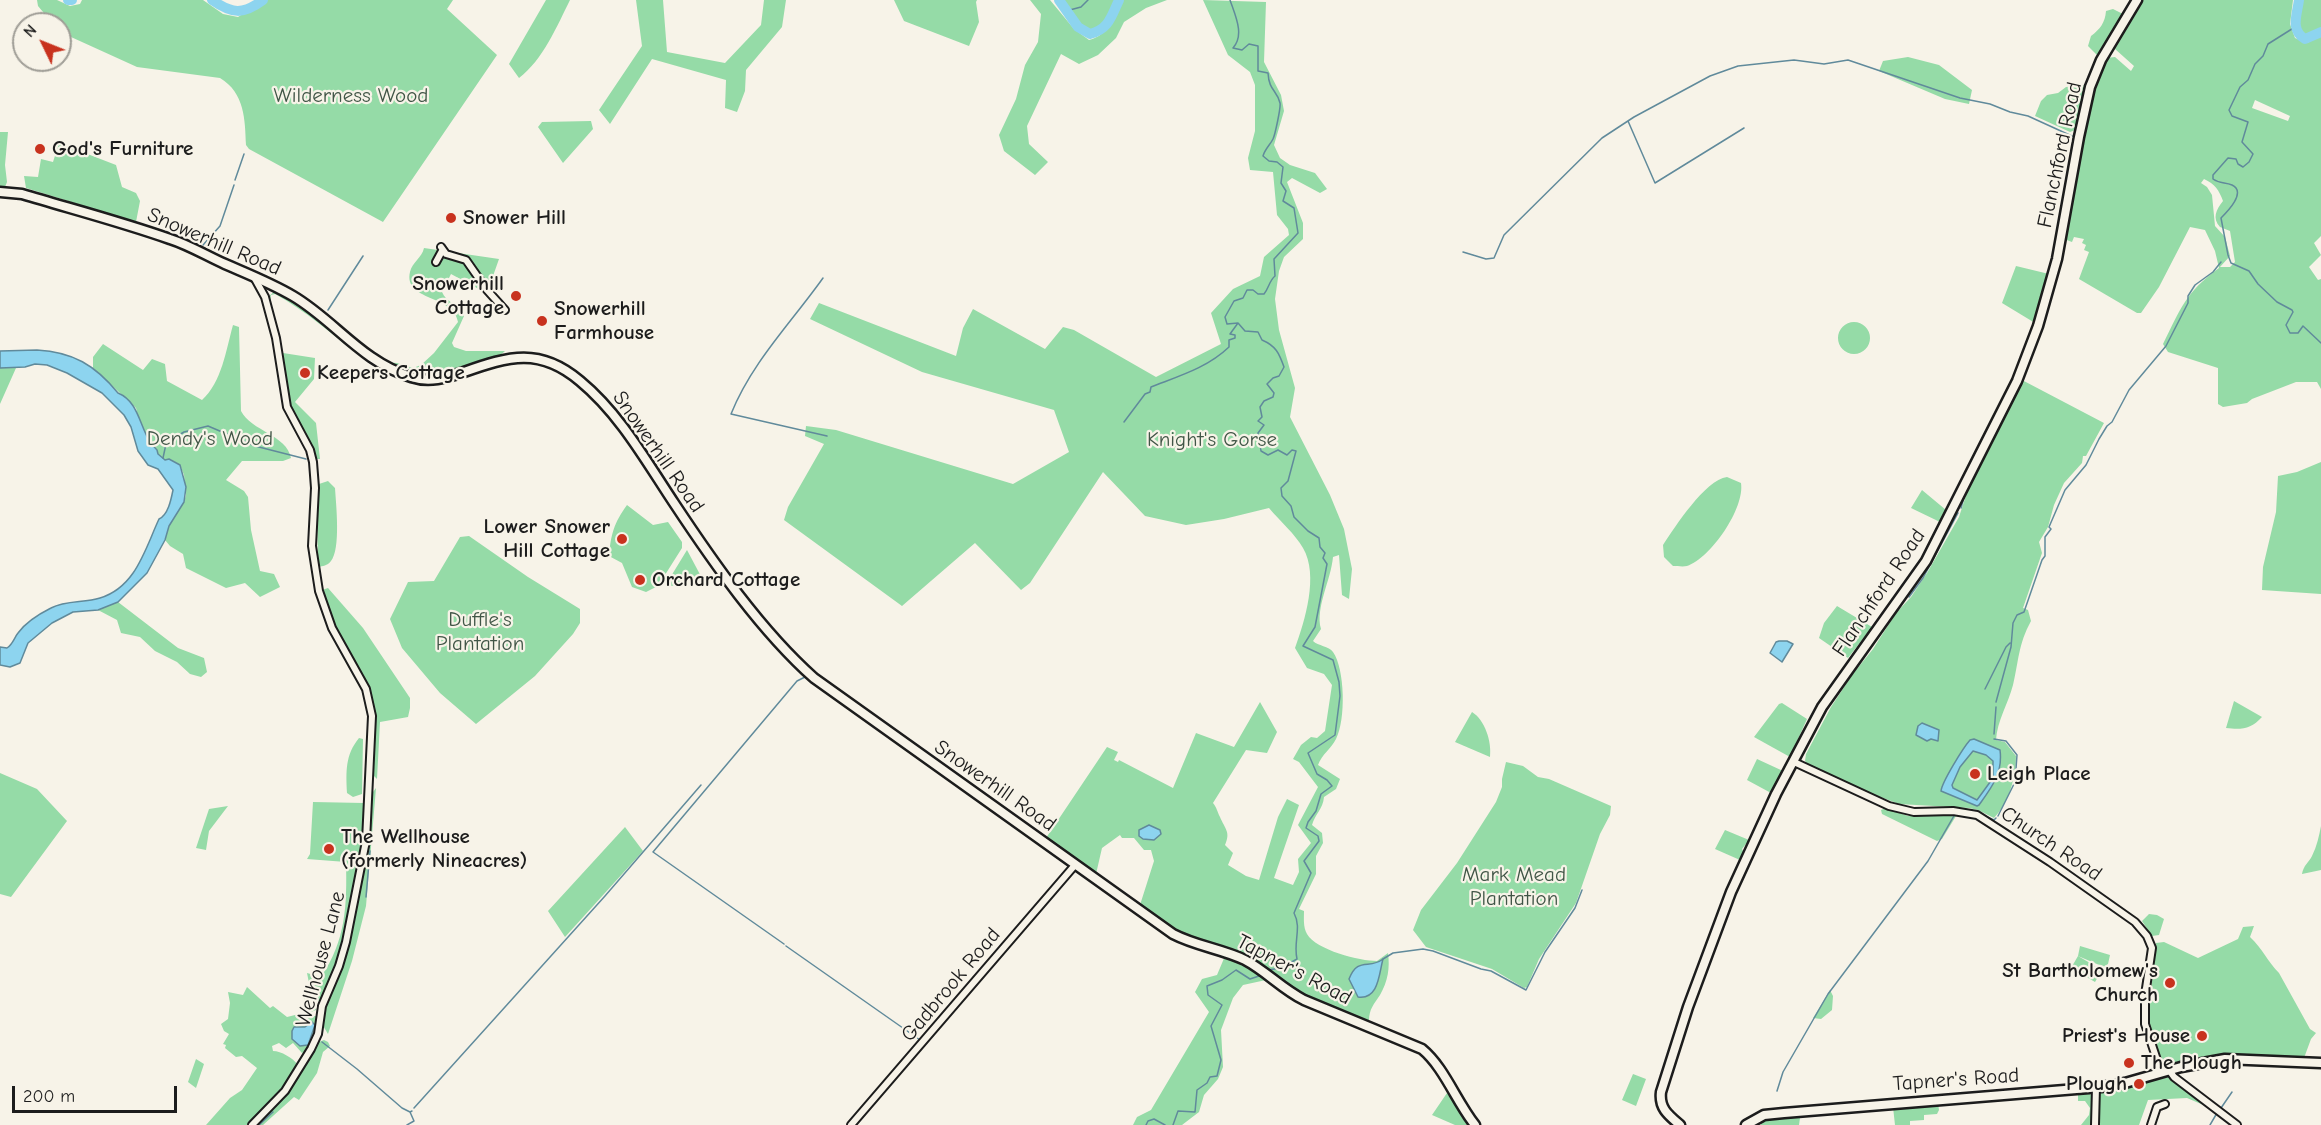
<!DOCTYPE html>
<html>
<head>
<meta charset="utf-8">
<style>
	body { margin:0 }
	#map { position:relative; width:2321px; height:1125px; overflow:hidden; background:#f7f3e8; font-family:"Comic Neue",sans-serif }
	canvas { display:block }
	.north { position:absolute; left:12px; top:12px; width:60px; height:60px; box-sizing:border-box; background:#f7f3e8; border:2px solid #9f9d96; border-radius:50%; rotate:313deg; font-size:16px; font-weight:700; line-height:24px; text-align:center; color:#1c1c1c }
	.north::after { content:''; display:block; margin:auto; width:21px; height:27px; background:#c8321e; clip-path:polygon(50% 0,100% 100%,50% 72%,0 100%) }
	.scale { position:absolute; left:12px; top:1086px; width:165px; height:27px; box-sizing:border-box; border:3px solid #1c1c1c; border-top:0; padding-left:8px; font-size:18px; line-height:21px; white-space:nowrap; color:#1c1c1c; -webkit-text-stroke:4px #f7f3e8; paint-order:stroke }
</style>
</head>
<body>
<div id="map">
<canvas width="2321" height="1125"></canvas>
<div class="north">N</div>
<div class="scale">200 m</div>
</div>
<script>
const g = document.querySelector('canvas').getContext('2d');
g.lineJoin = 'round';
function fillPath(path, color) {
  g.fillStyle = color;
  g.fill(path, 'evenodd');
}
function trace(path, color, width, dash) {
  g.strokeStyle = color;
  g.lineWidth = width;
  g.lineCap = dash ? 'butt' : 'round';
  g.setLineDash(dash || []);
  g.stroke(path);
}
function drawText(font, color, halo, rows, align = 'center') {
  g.font = font + ' "Comic Neue",sans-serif';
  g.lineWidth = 4.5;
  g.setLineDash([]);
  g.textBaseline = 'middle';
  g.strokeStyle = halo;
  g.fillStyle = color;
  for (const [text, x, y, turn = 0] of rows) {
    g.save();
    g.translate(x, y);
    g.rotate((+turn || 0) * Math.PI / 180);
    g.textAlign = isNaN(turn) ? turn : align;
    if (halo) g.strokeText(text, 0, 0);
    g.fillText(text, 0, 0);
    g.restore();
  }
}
fillPath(new Path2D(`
	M37,0H57L70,6L80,4L82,0H203L223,14L238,17L263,0H453L447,9L497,55L383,222L249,149L246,145C245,120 245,93 220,78L137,67L60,32V24H53L38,6Z
	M546,0H570C557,26 543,60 519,78L509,64Z
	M636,0H663L667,52L725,63L761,25L764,0H786L782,27L746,70L745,91L737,112L725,108L726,80L652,59L610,124L599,110L642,46Z
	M894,0H977L976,2L979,22L969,46L904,21Z
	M1030,0H1050L1074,29L1089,40C1109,35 1114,17 1122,0H1167L1146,8L1124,22L1116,38L1098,55L1079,64L1061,54L1027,126L1029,144L1048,162L1035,175L1004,151L999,135L1016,99L1025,65L1038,42L1041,14Z
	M1062,0H1115L1106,22L1091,31L1083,28Z
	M1203,0L1266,2L1264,62L1281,95L1284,111L1274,145L1280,158L1290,165L1315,173L1327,189L1320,193L1292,178L1287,182L1303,223V239L1284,257L1279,271L1275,299L1279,330L1295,388L1290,417L1330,495L1344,529L1352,569L1349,599L1342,595L1339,555L1333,557C1331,580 1315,608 1321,629L1313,641C1318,646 1329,646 1333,652C1345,669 1346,720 1336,739C1331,749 1322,754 1318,765L1340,779L1336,789L1324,797C1323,809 1315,814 1312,825L1322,833L1323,843L1316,856V874L1299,909L1304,911C1304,918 1303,927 1307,934C1316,950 1360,961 1377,961L1388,953C1390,968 1388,981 1380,995C1374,1004 1369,1009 1369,1021L1338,1010L1288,986L1236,951L1184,935L1183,933L1162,923L1140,905L1154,861L1151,850H1144L1134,838H1122L1120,835L1102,848L1096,874L1082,865L1079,859L1075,860L1046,838L1107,747L1118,752L1114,760L1118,762L1119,760L1173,788L1196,733L1234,747L1260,702L1277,732L1267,753L1246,750L1213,803C1217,808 1217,811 1220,817C1225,829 1231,832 1225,845L1233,853L1228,865L1246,876L1259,880L1278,817L1287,799L1299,805L1274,878L1293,885L1299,872L1298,859L1311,843L1298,825L1318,787L1299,762L1293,759L1301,745L1311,737L1317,738L1325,731L1332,685L1324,674L1307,668L1295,648C1305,621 1319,575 1303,548C1295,534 1280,521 1269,508L1224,519L1186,525L1145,516L1103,472L1030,583L1021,590L975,543L902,606L784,520L788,507L824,444L805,436L806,426L836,430L1013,484L1069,452L1054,410L922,372L810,319L819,303L956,356L963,328L973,309L1045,349L1063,327L1074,330L1156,377L1221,344L1211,313L1233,289L1260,276L1264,257L1289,235L1288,229L1277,215L1273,172L1250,170L1248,158L1255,131V85L1250,72L1228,55Z
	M2142,0H2293L2290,24L2295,38L2307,43L2321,35V236L2314,243L2321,255L2309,267L2318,280L2321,279V389L2317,382H2296L2252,399L2247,403L2223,407L2218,404V368L2168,352L2163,344C2181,308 2185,293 2219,268L2215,251L2205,230L2190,227L2159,287L2141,313H2137L2079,279L2089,252L2084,250L2086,245L2082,243L2084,239L2074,237L2072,242L2064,239L2090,102L2095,83L2106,58L2115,57L2131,71L2134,66L2115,49C2119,31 2136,17 2142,0ZM2255,100L2290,116L2288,121L2252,108ZM2204,179C2215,184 2219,190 2223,201C2216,210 2212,218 2220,227L2230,231L2235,262L2230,267H2220L2230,256L2225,237L2215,226L2212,195L2207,187L2201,183Z
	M2301,0H2321V29L2308,36L2299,31L2298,16Z
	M2113,9L2123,14L2097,55L2088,46L2091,36C2100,29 2105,23 2106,11Z
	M1908,57L1939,65L1972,90L1969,104L1945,99L1879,71L1883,61Z
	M2086,85L2075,130L2070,132L2035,116L2041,101L2047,95L2058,93L2066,87Z
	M591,121L593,129L563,163L538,127L542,122Z
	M0,132H8L5,165L7,182L5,187H0Z
	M59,143L116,165L122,187L136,193L140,201L136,222L26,188L24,176L38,177L41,159L53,162Z
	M424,248L499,259L493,276L501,281L492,293L488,294L451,274L442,292C446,302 459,305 464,316L452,343L454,347L466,351H505C496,361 443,378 428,378C417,378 395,367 383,362L397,363L413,368L421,365L434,353L458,322C454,295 403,301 410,272C412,262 422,258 424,248Z
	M2016,266L2049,274L2035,323L2002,303Z
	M275,291L303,305L356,353C329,332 306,311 275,294L271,295L270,302L268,297Z
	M1838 338a16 16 0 1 1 32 0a16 16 0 1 1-32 0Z
	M233,325L239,327L241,411C251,431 287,435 291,458L283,461H242L226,480L244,491L248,497L251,530L260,571L274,574L280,587L260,597L245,583L226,588L186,568L183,554L170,546L165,540L169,526L184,502L186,495L184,475L180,465L170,459L165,460L158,454L157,450L140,425L136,408L93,368V357L103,344L143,370L152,359L165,364L167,381L202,400C222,382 226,350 233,325Z
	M283,353L315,358L314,379L295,402L316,423L320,459H316L288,403Z
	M6,366L16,368L0,404V368Z
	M2022,380L2104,423L2086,456H2083L2082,463L2064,483L2054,505L2048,527L2039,542L2042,553L2023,608L2028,610L2031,621C2018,645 2019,660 2013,685C2008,704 1997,721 1996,740L2005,742L2016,756C2016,778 2009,802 1994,818L1978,810L1969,808L1899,804L1846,784L1809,766L1805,761L1806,754L1831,707L1852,675L1873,649L1896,613L1911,597L1927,573L1959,517L1969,486Z
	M2321,462V594L2262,590L2263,567L2276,512L2278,476L2297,472Z
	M1727,477L1741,483C1745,508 1711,558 1687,566C1683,567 1677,566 1673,566L1664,557L1663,545C1675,527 1705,480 1727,477Z
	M328,481L335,488C336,504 341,549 331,561C327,566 323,566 318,567L317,507L319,484Z
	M1922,490L1946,510L1940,522L1911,508Z
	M627,505L653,525L668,522L682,542V548L658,586L646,592L632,587L622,563L609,556C611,534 614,523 627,505Z
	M469,536L528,577L580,609V623L573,634L535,676L476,724L440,693L402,648L390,619L408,582L434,581L460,537Z
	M687,550L704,582L700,585L665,586Z
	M328,588L363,628L410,698V708L408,717L380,722L377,779L373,775L376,722L371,691L338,633L323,595L322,590Z
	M118,602L178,648L204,658L207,672L201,677L190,674L177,662L155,651L140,637L121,633L117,620L98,610Z
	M1837,606L1872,627L1848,658L1819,638L1824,623Z
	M2234,701L2262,717C2251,729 2242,730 2226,728Z
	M1782,703L1807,719L1790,757L1754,737L1779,704Z
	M1472,712C1485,720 1492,742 1490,757L1455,742Z
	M359,738L363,739L362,794L353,797L347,793C346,772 345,755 359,738Z
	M1757,759L1783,771L1771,793L1747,780Z
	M1506,762L1523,766L1538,777L1549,779L1611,806L1610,815L1600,834L1576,903L1539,959L1527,987L1524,988L1492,969L1426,947L1413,930L1421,910L1457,863L1496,802L1502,787V779Z
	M0,773L37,789L67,821L11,897L0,894Z
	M376,788L366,906L352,961L328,1034L322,1024L329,996L350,938L370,835V796Z
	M313,802L364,803C363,818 364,835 360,850C358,855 355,858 354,863C358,871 354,877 354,886C353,921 338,971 320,1001L305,1000L302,996L309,983L307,973L321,977C346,940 347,906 346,862L307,859L310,854Z
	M228,806L209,831L206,850L196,848L209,809Z
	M1886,808L1908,816H1956L1942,839L1937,841L1882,814L1881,810Z
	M2321,826V870L2302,874C2303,866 2309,862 2312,856C2317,846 2319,836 2321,826Z
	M625,827L643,851L565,937L548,911Z
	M1725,830L1749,840L1742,849L1744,853L1740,860L1715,849Z
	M2149,914L2157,915L2164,919L2159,935L2152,936L2142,921Z
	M2254,926L2250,937C2262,948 2268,962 2279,973L2310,1029L2316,1033L2311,1039L2304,1058L2251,1056L2222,1057L2219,1054H2216L2213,1058L2168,1067L2163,1065L2148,1021L2156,943L2164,942L2198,958L2238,939L2243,927Z
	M2080,946L2110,955L2108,964L2104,967L2078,956L2102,970L2095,982L2071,968L2078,956Z
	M1225,956L1251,966L1266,980L1243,985L1233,998L1221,1030L1223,1067L1218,1079L1204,1095L1199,1112L1182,1125H1133L1137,1117L1151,1110L1209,1012L1195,992L1202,979L1217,975Z
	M247,987L270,1008L273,1006L287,1017L311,1011L310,1006L316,1007V1010L311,1012L312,1016H316L318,1019L316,1032L308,1050L302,1053L293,1043L286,1048L279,1043L272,1046L273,1051C281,1051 293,1058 298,1065C292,1081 260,1113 247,1125H206L230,1098L242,1090L257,1068L242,1056L236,1057L225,1048L226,1045L223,1044L229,1034L224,1031L221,1024L228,1019L230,1003L228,992L243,995Z
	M1830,990L1833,996L1832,1010L1821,1019L1813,1018Z
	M324,1040L328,1042L330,1046L323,1052L317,1073L299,1100L294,1097L263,1125H255L291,1088L316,1043Z
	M196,1059L204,1064L196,1088L188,1082Z
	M1633,1074L1646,1079L1636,1106L1622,1100Z
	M2167,1075L2208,1107L2187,1098L2148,1100L2139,1125H2098L2100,1093Z
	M2088,1092L2093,1097L2092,1125H2081L2089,1115L2090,1108L2085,1101H2078V1093Z
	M1447,1093L1469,1125H1455L1432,1115Z
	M1938,1103L1939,1110L1937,1114L1924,1115V1120L1910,1121V1125H1895L1893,1107Z
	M1794,1115L1800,1118L1799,1125H1761L1760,1121Z`), '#95dba7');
const water = new Path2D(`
	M37,350C73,352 95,365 118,393C142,403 139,434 157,450L158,454L165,460L169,459L180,465L186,487L184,502L169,526L165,540L147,573L118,602L98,610L73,612L52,623L28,643L20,663L10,667L0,665V647L7,648C13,644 14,638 18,633C26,622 39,614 51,608C66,600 84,603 100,598C136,587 145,549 159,519C168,515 171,500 173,490L158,469L148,465L138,451L131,427L124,415L102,393L67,373L47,365L35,364L25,367L0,368V351Z
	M1779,641H1787L1793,644L1782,662L1770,653L1776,642Z
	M1922,723L1939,730L1938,741L1931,739L1927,741L1916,735L1918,726Z
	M1974,739L2000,750C2003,773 1992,787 1979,805L1977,806L1941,791C1942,782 1963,748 1970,740ZM1973,751L1986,755L1993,761V778L1977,800L1953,788L1952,785L1960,767Z
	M1149,825L1160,830L1161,834L1154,840L1143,839L1139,836V830Z
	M1383,959C1379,973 1379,1000 1358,997L1349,979C1358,956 1369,970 1383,959Z
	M312,1022L315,1025L308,1045L300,1046L292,1039V1031L294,1027H305Z`);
fillPath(water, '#8dd4ef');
trace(water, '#608a9b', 1.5);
trace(new Path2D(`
	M1230,0C1235,15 1245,35 1233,48L1242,50L1249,44L1258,46V71L1268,73C1269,91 1277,90 1280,103C1281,107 1275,135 1273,139C1270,145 1265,149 1263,156L1269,161L1277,162L1283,167L1281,183L1286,191L1283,201L1294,208L1298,233L1274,259L1275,276C1269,281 1269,288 1264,294H1258L1253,290H1247L1243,298L1234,301L1225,317L1227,324L1238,323L1245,331L1258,332L1262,340C1276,346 1279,353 1284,367L1279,376L1273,378L1267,384L1274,393L1273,397L1264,401L1260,407L1262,417L1258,421L1264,425L1258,433L1261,451L1268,455L1278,450L1287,455L1292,450L1296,451L1288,481L1281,488L1282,496L1291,506L1294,517L1308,531L1319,538L1320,547L1325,553L1323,558L1327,564L1315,627L1303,646L1333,660L1339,682L1340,696L1335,735L1308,753L1317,774L1327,780L1332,786L1321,794L1316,811L1308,822L1306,828L1318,836L1319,841L1304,861L1311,873L1294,913C1302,928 1293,942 1297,959L1281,968L1268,970
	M1066,11L1081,7L1088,0
	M2295,27L2268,44L2263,56L2255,64L2248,80L2240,87L2229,110L2232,116L2248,122L2242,142L2253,154L2249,162L2243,167L2238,164L2236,159L2228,158L2213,175V179C2220,184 2225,182 2232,185C2247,192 2227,212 2221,218L2228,255L2231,263L2249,271L2258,284L2277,302L2292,310L2293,312L2286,325L2290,333H2298L2303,326L2321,343
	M1628,121L1655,183L1744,128
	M2079,167L2081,148
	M235,180L244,154
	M203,245L220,226L234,185
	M1463,252L1486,259L1494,258L1504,235L1602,138L1634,117L1710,76L1738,66L1794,60L1824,64L1848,60L1960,98L1990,104L2010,112L2028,116L2074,137
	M823,278C791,323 752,362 731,414L827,436
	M328,310L363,256
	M1124,422L1145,394L1150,392L1151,387C1179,376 1207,368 1229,347V340L1235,338V335L1230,334L1238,323
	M163,458L166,444L174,438L184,432L208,426L255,446L306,459
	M1961,508L1966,490
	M1909,597L1923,578L1958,513
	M1985,689L2006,647L2010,643
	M1996,702L2011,647L2013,623L2017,615L2024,612L2042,560L2045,556V537L2051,529L2049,527L2065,490L2086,465L2099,439L2107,426L2112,422L2129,390L2166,346L2188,303V296L2195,285L2213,272L2221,262
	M1994,734L1996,707
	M1994,739L2006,741L2017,755L2015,782L1998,816
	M366,762L369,725
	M1959,809L1971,810L1994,820L1996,818
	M366,897L370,851
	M784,944L653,852L797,681L805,677
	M786,946L920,1040
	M1383,959L1393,953L1423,949L1433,951L1481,969L1491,971L1526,990L1545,952L1575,908L1582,890
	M322,1042L357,1069L402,1108L410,1112
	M1777,1091L1783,1072L1828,994L1928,861L1955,814
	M414,1108L605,896L701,785
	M2221,1108L2232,1092
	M259,1125L273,1112
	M407,1125L414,1121L410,1112L412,1111
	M1146,1125L1148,1121L1154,1119L1165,1125
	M1173,1125L1178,1111L1195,1112L1197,1090L1207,1083L1210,1077L1217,1076L1221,1060L1211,1026L1222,1005L1208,995L1207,986L1222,980L1236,970L1250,979L1259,976
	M2210,1125L2217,1113`), '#608a9b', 1.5);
trace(new Path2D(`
	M68,0H72
	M212,0C232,14 243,15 263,0
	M1059,0L1078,27L1090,34C1109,29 1111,17 1119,0
	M2299,0C2297,15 2290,30 2305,39L2321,32`), '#8dd4ef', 10);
const street = new Path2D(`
	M441,247L446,254L466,260L487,290L505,310
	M436,262L442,251
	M1794,762L1889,806L1914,812L1953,811L1977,815L2050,862L2135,922L2147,936L2152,948L2145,995V1024L2161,1072
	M2169,1070L2174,1077L2237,1125
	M252,1125L285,1091L311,1049L318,1034L322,1006L339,966L346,942L366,841L372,716L366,689L332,628L319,591L312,546L315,488L313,462L310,450L287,407L276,338L265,297L254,277
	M851,1125L1075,865
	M2095,1125L2096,1087
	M2151,1125L2157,1107L2165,1104`);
const secondary = new Path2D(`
	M0,192L22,194C72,209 122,222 170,239C189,245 207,256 225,264C248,274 271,283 293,296C334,320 362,362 411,377C429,383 446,378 464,372C509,356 540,347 580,381C620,414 646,461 674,503C713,562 761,631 814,678L1173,934C1196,946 1222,949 1245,960C1266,971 1282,989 1304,1000L1422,1049C1444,1067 1456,1101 1475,1125
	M1680,1125C1668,1115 1659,1108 1661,1092L1688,1007L1731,892L1776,794L1822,707L1926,561L2017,381L2038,326L2057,259L2079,137L2090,87L2101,60L2137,0
	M1746,1125L1764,1115L1784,1113L2101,1087L2125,1083L2181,1067L2225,1059L2321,1063`);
trace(street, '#1c1c1c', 10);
trace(secondary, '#1c1c1c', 13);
trace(street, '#f7f3e8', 6);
trace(secondary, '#f7f3e8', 8);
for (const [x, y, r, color] of [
	[40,149,6,"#c8321e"],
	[451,218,6,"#c8321e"],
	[516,296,6,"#c8321e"],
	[542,321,6,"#c8321e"],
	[305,373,6,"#c8321e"],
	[622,539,6,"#c8321e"],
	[640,580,6,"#c8321e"],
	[1975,774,6,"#c8321e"],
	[329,849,6,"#c8321e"],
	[2170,983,6,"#c8321e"],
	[2202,1036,6,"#c8321e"],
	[2129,1063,6,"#c8321e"],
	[2139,1084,6,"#c8321e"]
]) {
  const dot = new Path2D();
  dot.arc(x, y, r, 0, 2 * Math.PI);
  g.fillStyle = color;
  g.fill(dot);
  trace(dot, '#f7f3e8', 2);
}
drawText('21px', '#405546', '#f7f3e8', [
	["Wilderness Wood",351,96],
	["Dendy's Wood",210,439],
	["Knight's Gorse",1212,440],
	["Duffle's",480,620],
	["Plantation",480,644],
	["Mark Mead",1514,875],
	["Plantation",1514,899]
]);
drawText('bold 21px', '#1c1c1c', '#f7f3e8', [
	["God's Furniture",52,149],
	["Snower Hill",463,218],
	["Snowerhill",504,284,"right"],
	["Cottage",504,308,"right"],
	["Snowerhill",554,309],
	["Farmhouse",554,333],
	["Keepers Cottage",317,373],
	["Lower Snower",610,527,"right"],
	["Hill Cottage",610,551,"right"],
	["Orchard Cottage",652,580],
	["Leigh Place",1987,774],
	["The Wellhouse",341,837],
	["(formerly Nineacres)",341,861],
	["St Bartholomew's",2158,971,"right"],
	["Church",2158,995,"right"],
	["Priest's House",2190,1036,"right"],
	["The Plough",2141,1063],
	["Plough",2127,1084,"right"]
], 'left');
drawText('21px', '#1c1c1c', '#f7f3e8', [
	["Flanchford Road",2060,155,-78],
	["Snowerhill Road",214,242,23],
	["Snowerhill Road",658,452,55],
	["Flanchford Road",1879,593,-56],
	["Snowerhill Road",995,786,35],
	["Church Road",2051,844,34],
	["Wellhouse Lane",321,959,-75],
	["Tapner's Road",1294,970,28],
	["Gadbrook Road",951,985,-50],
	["Tapner's Road",1956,1080,-4]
]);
</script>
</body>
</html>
